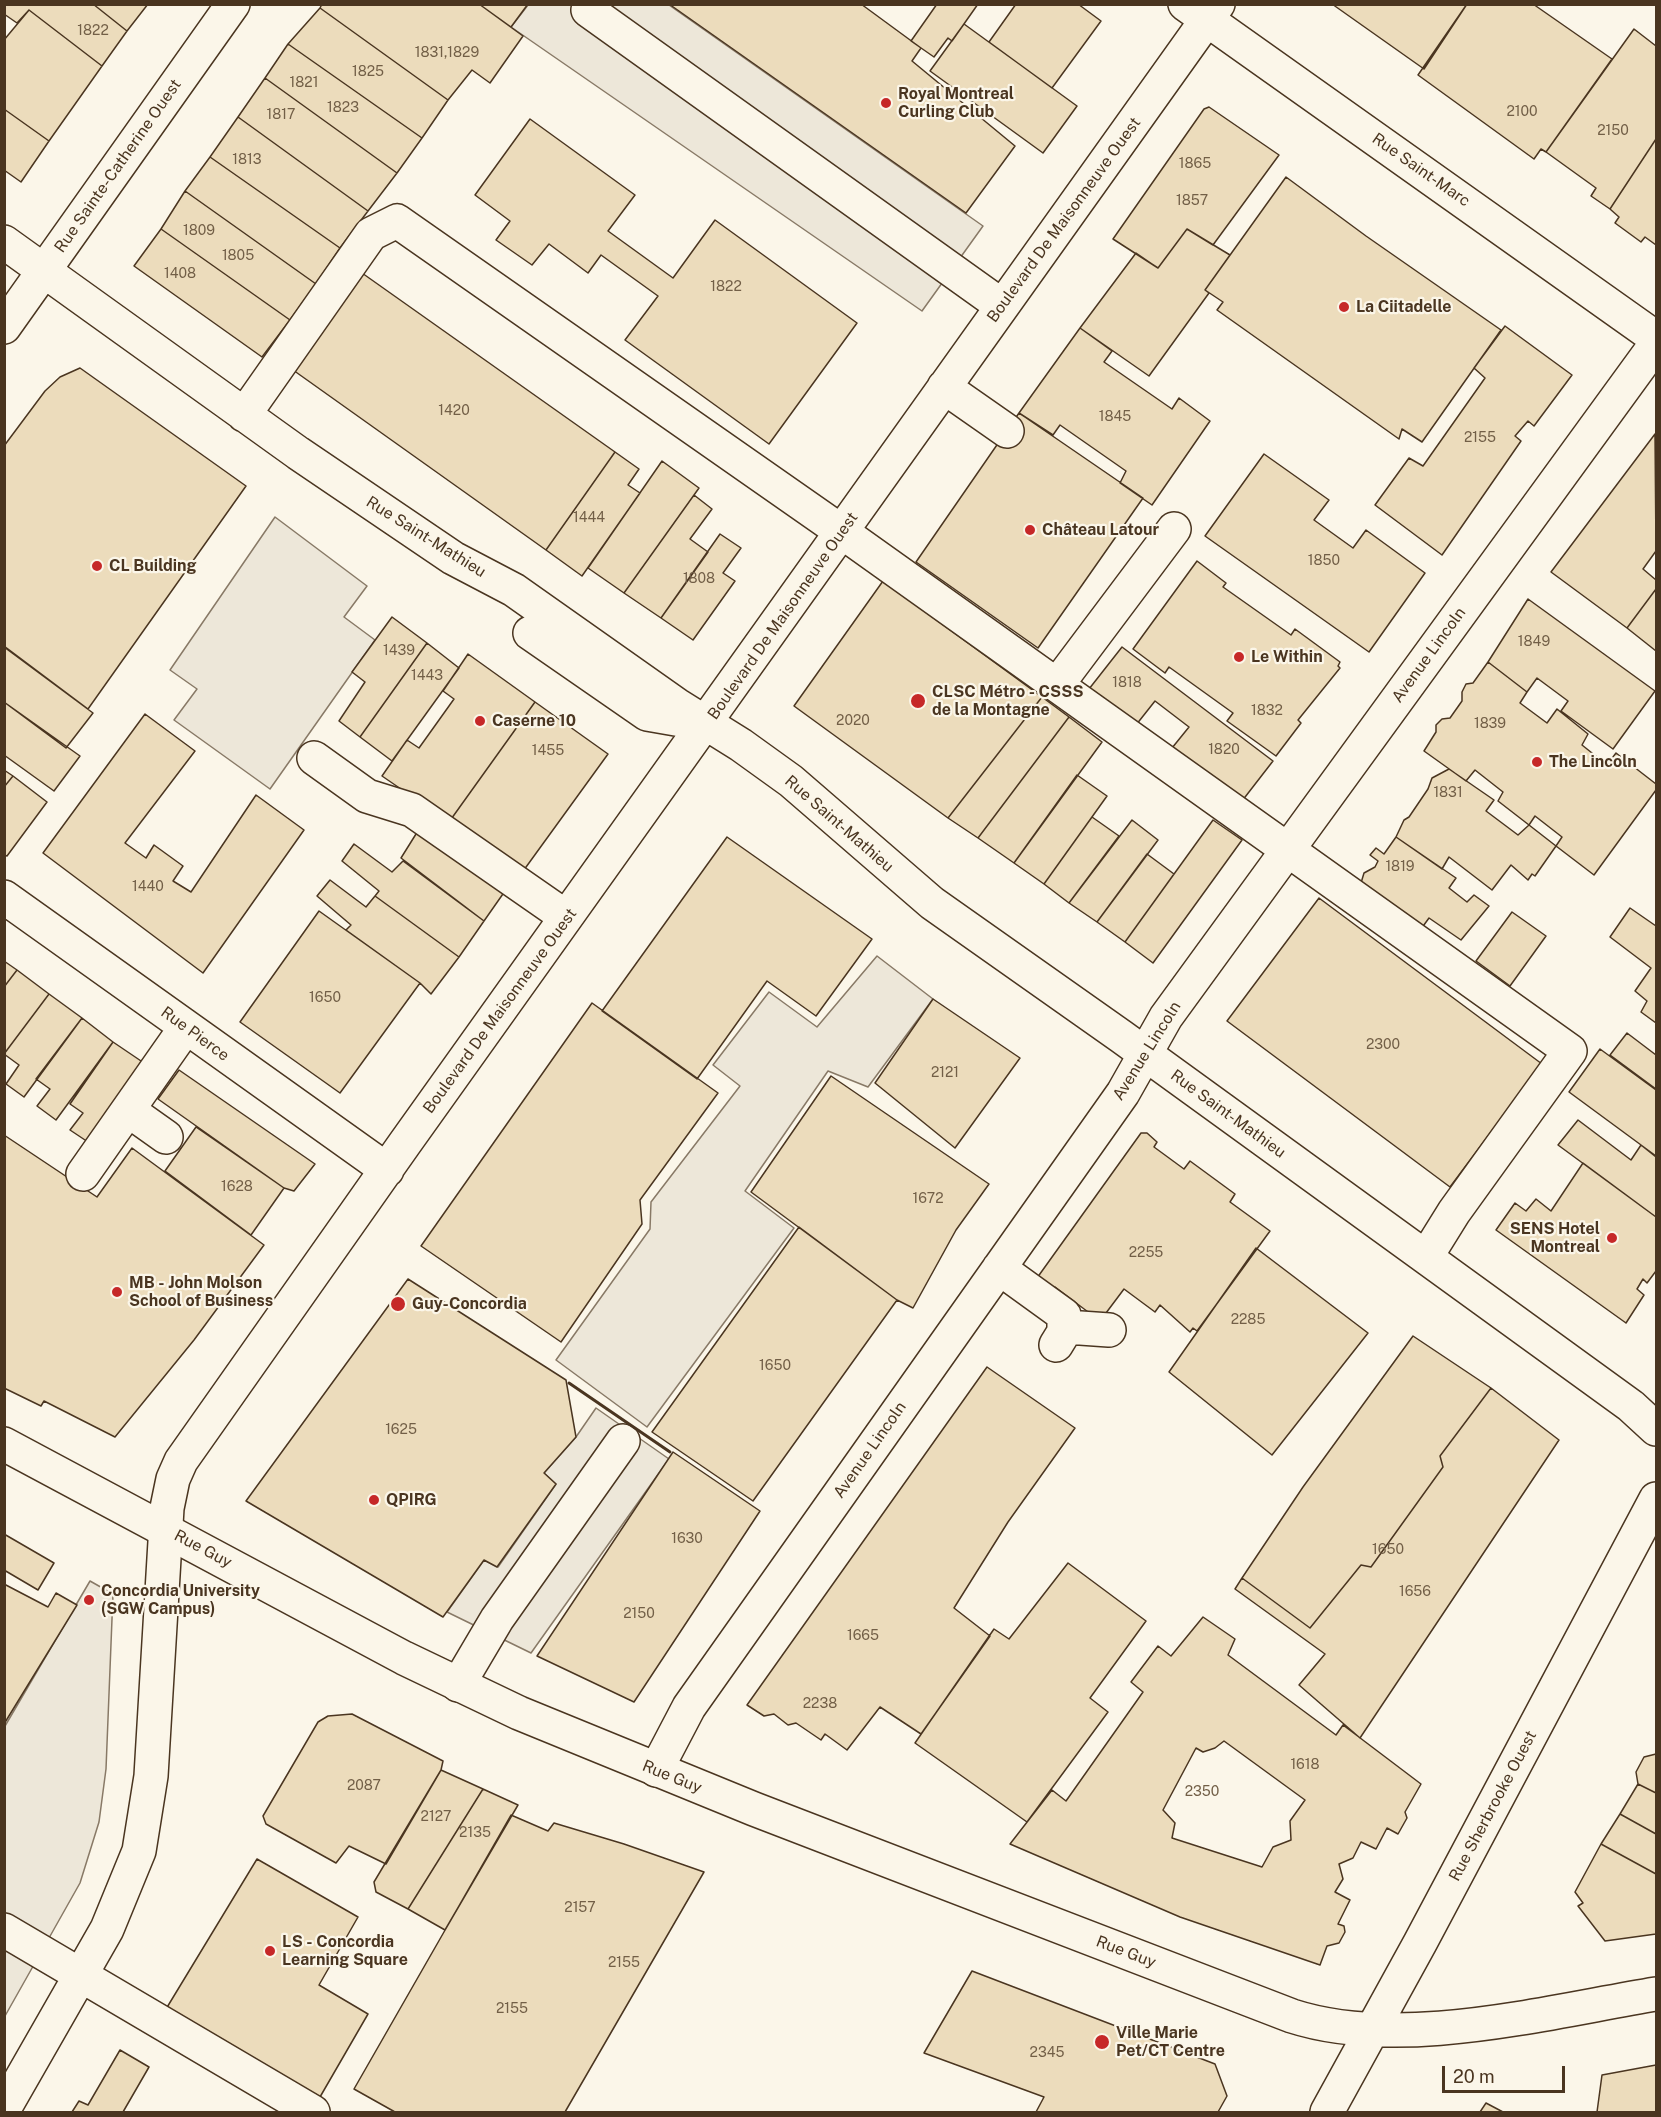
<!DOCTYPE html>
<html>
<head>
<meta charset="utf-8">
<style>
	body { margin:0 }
	#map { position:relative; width:1661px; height:2117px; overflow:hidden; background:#fbf6e9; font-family:"Public Sans",sans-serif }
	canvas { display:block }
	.frame { position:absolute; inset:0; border:6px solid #4a3520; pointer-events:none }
	.scale { position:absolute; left:1442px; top:2066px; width:123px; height:27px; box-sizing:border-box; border:3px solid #4a3520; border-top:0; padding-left:8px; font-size:18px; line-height:21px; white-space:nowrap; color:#4a3520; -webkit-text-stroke:4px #fbf6e9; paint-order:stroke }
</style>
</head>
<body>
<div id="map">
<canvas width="1661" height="2117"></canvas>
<div class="frame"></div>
<div class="scale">20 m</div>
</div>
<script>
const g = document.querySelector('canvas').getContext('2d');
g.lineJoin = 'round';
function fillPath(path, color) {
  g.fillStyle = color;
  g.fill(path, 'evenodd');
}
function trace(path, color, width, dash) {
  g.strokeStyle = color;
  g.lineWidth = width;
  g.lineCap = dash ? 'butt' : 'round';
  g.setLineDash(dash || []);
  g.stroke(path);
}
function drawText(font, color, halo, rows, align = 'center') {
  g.font = font + ' "Public Sans",sans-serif';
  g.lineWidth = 4.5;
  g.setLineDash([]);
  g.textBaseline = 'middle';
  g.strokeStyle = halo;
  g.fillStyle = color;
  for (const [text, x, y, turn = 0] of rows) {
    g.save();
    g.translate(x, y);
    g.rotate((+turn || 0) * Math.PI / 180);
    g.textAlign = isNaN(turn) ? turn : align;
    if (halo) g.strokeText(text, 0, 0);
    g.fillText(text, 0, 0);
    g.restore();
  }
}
const parking = new Path2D(`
	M528,5H669L983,226L922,311L511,27Z
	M275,517L367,586L344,617L375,640L270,789L174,720L197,689L170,670Z
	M877,956L933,999L868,1087L828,1071L745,1191L794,1228L647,1427L556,1360L650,1229L651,1202L740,1086L713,1065L769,992L817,1027Z
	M596,1408L669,1459L531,1653L447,1612L484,1560L498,1567L556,1484L544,1473L576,1437Z
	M90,1581L113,1594L106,1769L99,1822L80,1883L5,2016V1726Z`);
fillPath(parking, '#ede7d9');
trace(parking, '#887966', 1.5);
const building = new Path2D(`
	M4,4H93L127,31L102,66L29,10L17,23L4,14Z
	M93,4H148L127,31Z
	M322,4H479L523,36L490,83L472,70L448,100L320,8Z
	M479,4H528L511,27Z
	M669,4H861L921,48L912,61L1015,146L966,213Z
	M937,4H978L952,41L948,38L934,57L911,41Z
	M1016,4H1078L1101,21L1052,88L989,42Z
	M1332,4H1467L1424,69Z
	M1467,4H1533L1612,59L1546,152L1541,149L1534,159L1418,75Z
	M320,8L448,100L422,138L288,44Z
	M29,10L102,66L49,141L4,109V40Z
	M964,24L1077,106L1043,153L930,71Z
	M1634,29L1656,46V139L1610,209L1591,196L1596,188L1546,152Z
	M288,44L422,138L397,173L265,78Z
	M265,78L397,173L368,211L238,117Z
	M1209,107L1279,155L1213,245L1187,229L1158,268L1113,239L1204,109Z
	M4,109L49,141L21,182L4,170Z
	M238,117L368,211L340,248L210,157Z
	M530,119L635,195L608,231L673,278L715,220L857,323L769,444L625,340L658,296L601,255L588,273L549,244L532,265L496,240L510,221L475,195Z
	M1656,139V245L1645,237L1641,242L1615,223L1619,217L1610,209Z
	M210,157L340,248L316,284L185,191Z
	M1286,177L1366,236L1501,330L1422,442L1402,429L1399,439L1217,310L1223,302L1205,290Z
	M185,191L316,284L290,320L161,229Z
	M161,229L290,320L262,357L134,266Z
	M1187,229L1230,255L1205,290L1209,293L1149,376L1080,328L1136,253L1158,268Z
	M362,273L615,452L546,550L293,370Z
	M1505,326L1572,375L1534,426L1528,421L1515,436L1521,441L1442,555L1375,505L1409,458L1423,466L1485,378L1474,368Z
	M1080,328L1112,351L1104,362L1172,409L1179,398L1210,421L1152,505L1120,483L1126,471L1060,425L1053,435L1019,413Z
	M80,368L246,486L88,709L4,646V446L45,391L60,377Z
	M1019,413L1143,498L1038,648L916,562Z
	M1655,434L1656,551L1643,569L1656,580V589L1627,628L1551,572Z
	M615,452L639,469L628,485L640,493L582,576L546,550Z
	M1264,454L1329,500L1314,520L1353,548L1366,530L1425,573L1369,652L1205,536Z
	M662,461L699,488L624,593L588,568Z
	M694,495L712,509L690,539L708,552L661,618L624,593Z
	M720,534L741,548L723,573L735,581L693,640L661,618Z
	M1197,561L1226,583L1223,587L1291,635L1295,629L1340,662L1338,666L1340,668L1298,720L1301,723L1276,756L1227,721L1233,713L1169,667L1165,673L1133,649Z
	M883,581L1042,697L948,818L794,706Z
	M1656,589V651L1627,628Z
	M1528,599L1655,691L1613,749L1561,711L1568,701L1537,678L1527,692L1488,662Z
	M392,617L427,643L360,737L339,721L365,682L352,672Z
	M427,643L459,668L392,761L360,737Z
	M4,647L93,713L66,748L4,702Z
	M1122,647L1273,761L1242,801L1172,748L1189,727L1155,701L1136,725L1089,689Z
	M468,654L535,702L449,822L382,776L407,740L419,748L454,699L443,691Z
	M1488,662L1527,692L1520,703L1547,723L1557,709L1588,734L1582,745L1607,765L1616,753L1656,784V790L1594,875L1556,846L1562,837L1535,816L1529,825L1498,801L1503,792L1475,770L1466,781L1424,751L1436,732V725L1442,719L1450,718L1462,701V692L1466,684L1473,683Z
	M1042,697L1069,717L978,838L948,818Z
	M4,702L80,756L54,791L4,755Z
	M535,702L608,754L521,874L449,822Z
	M145,714L195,751L125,843L146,858L154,845L183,866L173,881L191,892L256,795L304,830L203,973L43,853Z
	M1069,717L1102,742L1014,863L978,838Z
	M1449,769L1494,800L1486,811L1518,835L1529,825L1556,846L1535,876L1532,874L1528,880L1511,865L1492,890L1449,857L1442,869L1396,837L1404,820L1409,817L1428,789L1432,778Z
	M4,770L13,776L4,787Z
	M1077,775L1107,796L1044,884L1014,863Z
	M13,776L47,802L7,856L4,855V787Z
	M1092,817L1119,836L1069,903L1044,884Z
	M1132,820L1158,840L1097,922L1069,903Z
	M1213,820L1242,840L1153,963L1125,942Z
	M421,826L505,891L484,921L401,858Z
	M727,837L872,939L816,1016L767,981L697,1079L602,1011Z
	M1396,837L1456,878L1449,888L1467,902L1474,895L1489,906L1461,940L1429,918L1421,929L1361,883L1364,873L1375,867L1378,861L1370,855L1376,848L1384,854Z
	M354,844L392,872L403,861L484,921L459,957L375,896L379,891L342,861Z
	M1147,854L1174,874L1125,942L1097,922Z
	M330,880L366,907L375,896L459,957L431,994L420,983L346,930L351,925L317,896Z
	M1319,898L1542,1064L1450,1187L1227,1021Z
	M1630,908L1656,926V1023L1641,1012L1647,1001L1635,991L1651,968L1610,937Z
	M319,911L420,983L340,1093L240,1022Z
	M1512,912L1546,936L1510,986L1476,961Z
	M4,961L17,970L4,987Z
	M17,970L49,994L4,1054V987Z
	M49,994L82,1018L24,1097L6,1084L19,1065L4,1054Z
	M933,999L1020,1058L955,1148L875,1083Z
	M592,1003L718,1093L640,1200L642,1224L561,1342L421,1246Z
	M82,1018L113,1042L56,1120L37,1106L50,1089L36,1079Z
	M1627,1033L1656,1055V1089L1610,1055Z
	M113,1042L147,1065L91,1144L70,1130L83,1113L70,1104Z
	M1600,1049L1656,1090V1156L1569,1092Z
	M179,1070L315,1164L294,1191L284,1188L158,1099Z
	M831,1076L989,1184L956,1230L913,1308L897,1300L751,1192Z
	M1578,1120L1631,1160L1641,1145L1656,1157V1217L1558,1145Z
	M196,1127L284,1188L251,1235L165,1171Z
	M1141,1133H1147L1157,1142L1154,1147L1184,1169L1190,1161L1235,1194L1230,1202L1270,1231L1197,1331L1193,1328L1190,1332L1160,1305L1155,1312L1124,1289L1100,1321L1055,1287L1051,1293L1037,1278Z
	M4,1135L97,1197L132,1148L264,1245L194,1340L115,1437L44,1401L41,1406L4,1388Z
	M1583,1163L1656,1217V1271L1647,1283L1643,1279L1637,1289L1644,1295L1626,1323L1496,1230L1515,1203L1526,1211L1536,1199L1551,1211Z
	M799,1227L897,1300L753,1501L652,1432Z
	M1256,1248L1368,1333L1272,1455L1169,1372Z
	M408,1279L566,1380L576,1437L544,1473L556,1484L497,1567L484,1560L443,1617L246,1501Z
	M1413,1336L1491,1388L1440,1456L1443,1467L1371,1567L1361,1565L1310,1628L1242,1578L1303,1487Z
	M987,1367L1075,1428L1008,1522L954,1608L990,1636L921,1734L880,1707L847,1750L825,1734L821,1740L796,1723L788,1725L774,1714L764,1716L747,1705Z
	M1491,1388L1559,1440L1360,1738L1299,1685L1325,1654L1235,1589L1242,1578L1310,1628L1361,1565L1371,1567L1443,1467L1440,1456Z
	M673,1452L760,1511L634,1702L537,1656Z
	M4,1534L54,1563L38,1590L4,1570Z
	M1068,1563L1146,1621L1090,1698L1108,1712L1027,1822L915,1743L994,1629L1009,1639Z
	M4,1584L48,1607L56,1593L77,1605L4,1724Z
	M1203,1617L1235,1639L1228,1655L1336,1735L1343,1725L1421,1784L1405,1812L1407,1818L1398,1834L1387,1828L1376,1849L1361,1842L1353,1858L1339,1864L1343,1879L1335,1892L1350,1900L1338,1924L1344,1926L1345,1932L1339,1943L1327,1946L1320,1965L1180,1917L1010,1844L1052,1790L1066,1801L1143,1692L1131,1682L1158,1646L1171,1656ZM1224,1741L1305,1800L1290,1821L1291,1840L1273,1847L1262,1867L1172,1838L1175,1823L1163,1810L1196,1748L1203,1752L1215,1748Z
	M352,1714L443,1761L441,1770L386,1864L349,1846L336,1863L266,1824L263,1816L318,1722L328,1716Z
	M1656,1754V1793L1638,1784L1636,1772L1644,1757Z
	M441,1770L483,1789L408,1909L376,1892L374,1882Z
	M1638,1784L1656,1793V1834L1620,1814Z
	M483,1789L518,1805L445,1930L408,1909Z
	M1620,1814L1656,1834V1874L1601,1844Z
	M511,1815L548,1831L554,1823L624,1844L704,1872L565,2112H395L354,2089Z
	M1601,1844L1656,1874V1934L1605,1941L1578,1906L1583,1903L1575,1892Z
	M257,1859L358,1917L319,1985L368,2014L320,2097L166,2009Z
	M972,1971L1215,2064L1227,2096L1218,2112H1036L1044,2097L924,2053Z
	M120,2050L149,2067L123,2112H72L79,2101L88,2105Z
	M1656,2065V2112H1597L1602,2075Z
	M1486,2103L1503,2112H1480Z`);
fillPath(building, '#ecdcbc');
trace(building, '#4a3520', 1.5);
const minor = new Path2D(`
	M1185,4L1656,338
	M588,10L1002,306
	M4,242L298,453L453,558L514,590L677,705L741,745L791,781L932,903L1122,1037L1631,1406L1656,1429
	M4,327L233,4
	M944,387L1007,431
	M244,415L371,234L397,221L842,532L1570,1051L1454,1212L1426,1257
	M530,633L647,714L693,722
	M1057,685L1174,529
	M314,758L367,796L412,810L566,917
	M4,897L387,1170
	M128,1110L166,1137
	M83,1174L186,1027
	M999,1268L1064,1315V1332L1056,1345
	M1066,1327L1109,1330
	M458,1685L497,1619L623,1441
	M656,1770L689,1707L1123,1093L1166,1017L1656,344
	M4,1930L313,2112
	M4,2109L107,1929L139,1851L151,1776L167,1508L173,1479L181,1461L405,1143L1218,4`);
const major = new Path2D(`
	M4,1444L404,1658L519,1713L754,1809L1292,2016C1400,2051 1546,2012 1656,1994
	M1327,2112L1420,1943L1656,1499`);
trace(minor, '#4a3520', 36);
trace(major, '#4a3520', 36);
trace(minor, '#fbf6e9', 33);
trace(major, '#fbf6e9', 33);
trace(new Path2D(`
	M569,1383L670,1452`), '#4a3520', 3);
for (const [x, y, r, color] of [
	[886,103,6,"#c62828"],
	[1344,307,6,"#c62828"],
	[1030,530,6,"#c62828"],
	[97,566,6,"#c62828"],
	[1239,657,6,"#c62828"],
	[918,701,8,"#c62828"],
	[480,721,6,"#c62828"],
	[1537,762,6,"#c62828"],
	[1612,1238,6,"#c62828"],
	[117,1292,6,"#c62828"],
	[398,1304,8,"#c62828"],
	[374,1500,6,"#c62828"],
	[89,1600,6,"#c62828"],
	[270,1951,6,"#c62828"],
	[1102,2042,8,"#c62828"]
]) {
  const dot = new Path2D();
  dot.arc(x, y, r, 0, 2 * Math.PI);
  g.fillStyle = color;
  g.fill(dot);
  trace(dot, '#fbf6e9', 2);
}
drawText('14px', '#725f47', null, [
	["1822",93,31],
	["1831,1829",447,53],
	["1825",368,72],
	["1821",304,83],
	["1823",343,108],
	["2100",1522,112],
	["1817",281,115],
	["2150",1613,131],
	["1813",247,160],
	["1865",1195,164],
	["1857",1192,201],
	["1809",199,231],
	["1805",238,256],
	["1408",180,274],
	["1822",726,287],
	["1420",454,411],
	["1845",1115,417],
	["2155",1480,438],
	["1444",589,518],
	["1850",1324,561],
	["1808",699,579],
	["1849",1534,642],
	["1439",399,651],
	["1443",427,676],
	["1818",1127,683],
	["1832",1267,711],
	["2020",853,721],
	["1839",1490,724],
	["1820",1224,750],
	["1455",548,751],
	["1831",1448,793],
	["1819",1400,867],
	["1440",148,887],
	["1650",325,998],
	["2300",1383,1045],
	["2121",945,1073],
	["1628",237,1187],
	["1672",928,1199],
	["2255",1146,1253],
	["2285",1248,1320],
	["1650",775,1366],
	["1625",401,1430],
	["1630",687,1539],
	["1650",1388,1550],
	["1656",1415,1592],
	["2150",639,1614],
	["1665",863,1636],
	["2238",820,1704],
	["1618",1305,1765],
	["2087",364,1786],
	["2350",1202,1792],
	["2127",436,1817],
	["2135",475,1833],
	["2157",580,1908],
	["2155",624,1963],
	["2155",512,2009],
	["2345",1047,2053]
]);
drawText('bold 16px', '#4a3520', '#fbf6e9', [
	["Royal Montreal",898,94],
	["Curling Club",898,112],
	["La Ciitadelle",1356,307],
	["Château Latour",1042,530],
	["CL Building",109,566],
	["Le Within",1251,657],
	["CLSC Métro - CSSS",932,692],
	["de la Montagne",932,710],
	["Caserne 10",492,721],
	["The Lincoln",1549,762],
	["SENS Hotel",1600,1229,"right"],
	["Montreal",1600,1247,"right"],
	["MB - John Molson",129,1283],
	["School of Business",129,1301],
	["Guy-Concordia",412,1304],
	["QPIRG",386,1500],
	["Concordia University",101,1591],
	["(SGW Campus)",101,1609],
	["LS - Concordia",282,1942],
	["Learning Square",282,1960],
	["Ville Marie",1116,2033],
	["Pet/CT Centre",1116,2051]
], 'left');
drawText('16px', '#4a3520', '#fbf6e9', [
	["Rue Sainte-Catherine Ouest",118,166,-55],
	["Rue Saint-Marc",1421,170,35],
	["Boulevard De Maisonneuve Ouest",1064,220,-54],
	["Rue Saint-Mathieu",426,537,32],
	["Boulevard De Maisonneuve Ouest",783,616,-55],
	["Avenue Lincoln",1429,655,-54],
	["Rue Saint-Mathieu",839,824,41],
	["Boulevard De Maisonneuve Ouest",500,1011,-54],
	["Rue Pierce",195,1034,36],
	["Avenue Lincoln",1147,1051,-58],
	["Rue Saint-Mathieu",1228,1114,36],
	["Avenue Lincoln",870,1450,-55],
	["Rue Guy",203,1549,28],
	["Rue Guy",672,1777,22],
	["Rue Sherbrooke Ouest",1493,1806,-62],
	["Rue Guy",1126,1952,21]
]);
</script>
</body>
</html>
